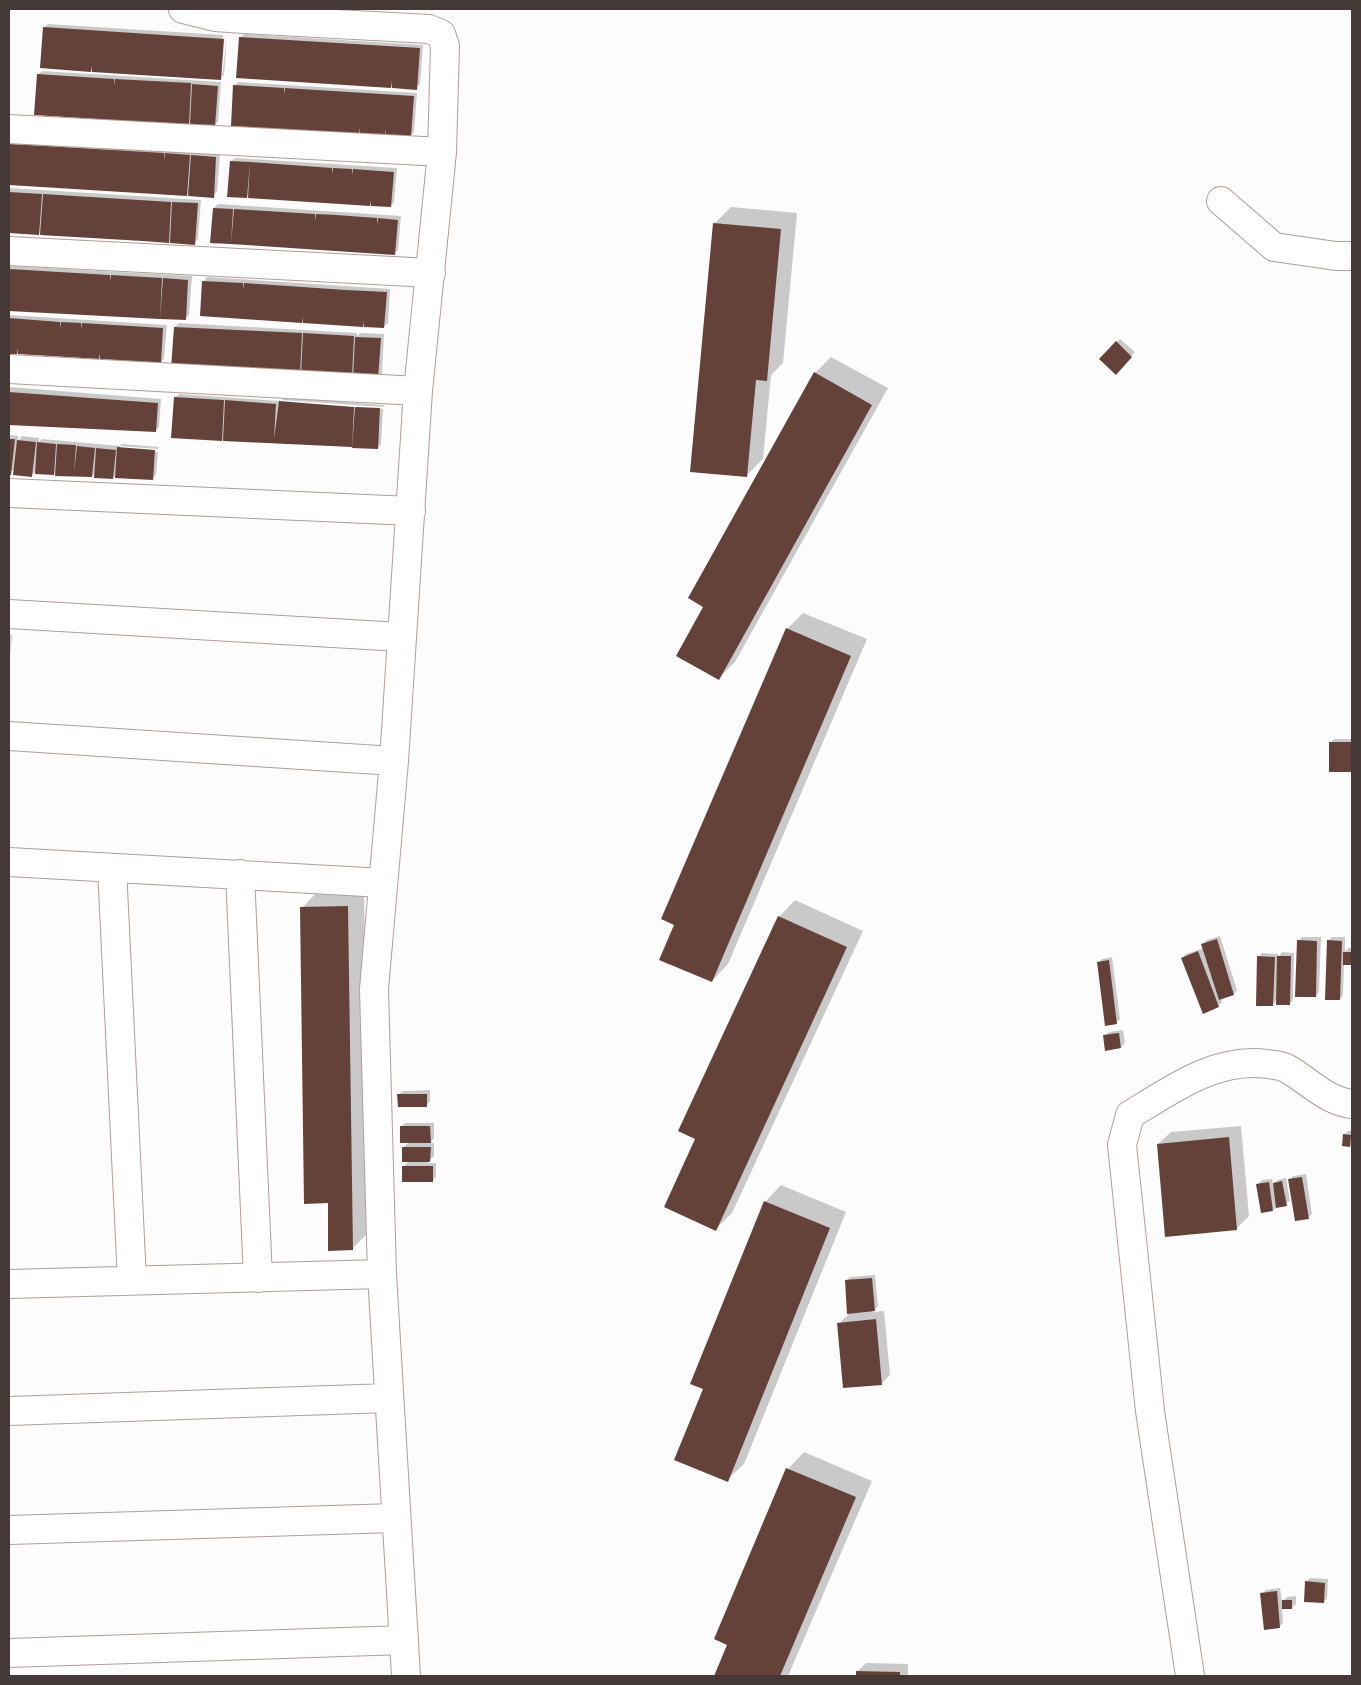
<!DOCTYPE html>
<html>
<head>
<meta charset="utf-8">
<style>
	body { margin:0 }
	#map { position:relative; width:1361px; height:1685px; overflow:hidden; background:#fcfcfc; font-family:"Alegreya Sans",sans-serif }
	canvas { display:block }
	.frame { position:absolute; inset:0; border:10px solid #443937; pointer-events:none }
</style>
</head>
<body>
<div id="map">
<canvas width="1361" height="1685"></canvas>
<div class="frame"></div>
</div>
<script>
const g = document.querySelector('canvas').getContext('2d');
g.lineJoin = 'round';
function fillPath(path, color) {
  g.fillStyle = color;
  g.fill(path, 'evenodd');
}
function trace(path, color, width, dash) {
  g.strokeStyle = color;
  g.lineWidth = width;
  g.lineCap = dash ? 'butt' : 'round';
  g.setLineDash(dash || []);
  g.stroke(path);
}
fillPath(new Path2D(`
	M48,24L223,35L220,76H222L227,35L224,75L220,78L42,67L44,28Z
	M244,34L423,45L420,84L416,88L238,77L240,38Z
	M42,71L221,82L218,122L214,125L35,114L38,75Z
	M238,82L417,93L414,132L410,136L232,125L234,86Z
	M15,140L193,152V155L196,152L220,153L217,192L213,196L190,191L187,195L9,184L11,144Z
	M235,158L397,168L394,202L391,206L228,195L231,161Z
	M9,188L201,200L198,239L194,243L9,231Z
	M218,204L401,216L398,250L394,254L212,242L214,208Z
	M731,207L797,213L783,363L771,375L763,459L746,476L714,224Z
	M9,266L192,276L189,315L185,319L9,309Z
	M207,277L390,289L388,323L384,327L201,315L204,281Z
	M9,315L167,325L164,358L161,362L9,353Z
	M179,323L357,333V336L360,333L384,334L382,374L378,378L173,366L175,327Z
	M1120,339L1135,352L1116,373L1101,359Z
	M831,357L888,388L735,662L719,678L704,607L815,373Z
	M9,387L161,399L159,427L155,431L9,424Z
	M179,394L279,401V403L282,400V403L383,409L381,444L378,448L172,437L175,398Z
	M284,398L384,405V407L282,400Z
	M9,435L18,436V441L22,436L39,438V442L42,439L120,446L122,444L159,447L158,449L120,446V449L158,452L156,475L153,478L117,474L113,478L95,473L92,476L35,472L32,475L15,469L9,473Z
	M803,613L867,639L728,964L712,981L787,629Z
	M9,635H12L9,669Z
	M1334,739H1352V771H1330L1331,742Z
	M364,890L369,1232L353,1248L329,1202L302,908L318,891Z
	M795,900L863,931L732,1213L716,1229L779,917Z
	M1220,936L1237,990L1234,994L1221,998L1222,1002L1218,1006L1182,958L1186,954L1204,948L1203,944L1207,940Z
	M1302,937H1321L1319,992L1316,996L1298,941Z
	M1332,937H1345V952L1348,948H1352V964H1344L1343,995L1340,999L1328,941Z
	M1282,952L1294,953L1293,1000L1289,1004L1277,1000L1273,1005L1259,957L1262,953L1278,954V957Z
	M1112,957L1120,1019L1116,1023L1098,963L1102,959Z
	M1123,1030L1125,1043L1121,1047L1105,1036L1109,1032Z
	M430,1090V1102L426,1105L399,1094L403,1091Z
	M405,1123H434V1138L429,1143H434V1156L427,1163H436V1177L432,1181L403,1167L409,1161L403,1148L409,1142L401,1127Z
	M1241,1126L1249,1216L1236,1229L1158,1144L1171,1132Z
	M1348,1131H1352V1143L1350,1146L1344,1135Z
	M1306,1174L1312,1214L1308,1218L1289,1180L1293,1176Z
	M1286,1178L1290,1201L1273,1210L1258,1184L1262,1180L1272,1179L1273,1185L1278,1180Z
	M781,1185L846,1212L744,1464L727,1480L705,1388L765,1202Z
	M875,1275L878,1306L872,1312L884,1311L890,1375L882,1383L839,1323L848,1315L846,1281L850,1277Z
	M804,1452L872,1481L788,1676H715L729,1644L715,1638L788,1469Z
	M1310,1578L1328,1579L1327,1598L1324,1602L1306,1582Z
	M1280,1588L1282,1602L1287,1597L1296,1596V1604L1292,1608H1282L1283,1623L1279,1627L1262,1594L1266,1590Z
	M866,1663L908,1664V1676H857V1672Z`), '#0003');
fillPath(new Path2D(`
	M43,27L224,39L221,80L92,72V65L91,72L40,68Z
	M239,37L420,48L417,90L392,88V81L391,88L236,78Z
	M37,74L114,79V85L115,79L191,83L189,125L34,115Z
	M192,84L218,86L215,127L190,125Z
	M233,85L284,88V94L285,88L414,96L411,137L386,135L385,129V136L360,134L359,128V134L231,126Z
	M9,144L164,153V160L165,153L190,155L187,196L9,185Z
	M191,155L216,157L214,198L188,196Z
	M230,161L250,162L247,198L227,197Z
	M250,162L332,168V174L333,168L352,169L353,175V169L394,172L391,207L371,206V200L370,206L248,198Z
	M9,192L42,194L39,235L9,233Z
	M43,194L171,202L169,243L143,241L144,234L143,241L40,235Z
	M172,202L198,203L195,245L170,243Z
	M213,208L233,209L231,244L210,243Z
	M234,209L315,214V221L316,214L336,215V222V215L377,218V225L378,218L398,220L395,255L231,244Z
	M713,223L781,229L767,381L756,380L747,477L690,472Z
	M9,269L110,275V282L111,275L162,278L160,319L9,311Z
	M163,278L188,280L186,320L160,319Z
	M202,281L243,283V290L244,283L346,290V296V290L387,292L384,328L364,327V321L363,327L303,323L302,317V323L200,316Z
	M9,318L60,322L61,328V322L81,323V329L82,323L163,328L161,363L100,359V353L99,359L18,354V348L17,354H9Z
	M174,327L302,333L300,374L249,372V365L248,372L171,368Z
	M303,333L354,336L352,377L301,374Z
	M355,337L381,338L378,379L353,378Z
	M1116,341L1132,357L1116,375L1099,359Z
	M814,372L872,405L719,680L676,656L703,607L688,598Z
	M9,392L158,403L156,432L9,425Z
	M174,397L224,400L222,441L171,438Z
	M225,400L276,404L274,439L279,401L328,405L327,412L328,405L354,407L352,447L223,441Z
	M355,407L380,408L378,449L352,448Z
	M9,439H15L11,475H9Z
	M17,440L36,442L32,477L13,475Z
	M37,442L56,444L54,475L35,474Z
	M57,444L76,445L74,473L77,446L95,448L92,477L55,476Z
	M117,447L155,450L153,480L115,478Z
	M96,448L116,450L113,479L94,478Z
	M786,628L851,656L712,982L659,960L674,925L661,919Z
	M1329,742H1352V772H1329Z
	M348,906L353,1250L328,1251V1203L304,1204L300,907Z
	M778,916L847,947L716,1231L664,1207L695,1139L678,1131Z
	M1217,939L1234,995L1219,1000L1201,944Z
	M1297,940L1317,941L1316,997H1295Z
	M1327,940L1342,941L1340,1000H1325Z
	M1198,951L1219,1007L1203,1014L1181,958Z
	M1343,952H1352V965H1343Z
	M1257,956L1275,957L1273,1006H1256Z
	M1277,956H1291L1290,1005H1276Z
	M1109,960L1117,1024L1105,1026L1097,962Z
	M1119,1033L1121,1048L1105,1051L1103,1035Z
	M397,1094H427V1107H398Z
	M400,1126H430L431,1143H400Z
	M1343,1134L1351,1135L1350,1147L1342,1146Z
	M1229,1137L1237,1230L1165,1237L1157,1144Z
	M402,1147H431L430,1162H402Z
	M402,1166H433V1182H402Z
	M1302,1177L1309,1219L1295,1221L1288,1179Z
	M1282,1181L1287,1206L1276,1208L1273,1183Z
	M1269,1182L1273,1211L1261,1213L1256,1184Z
	M764,1201L830,1228L728,1482L674,1460L703,1389L690,1384Z
	M872,1278L875,1311L847,1314L845,1280Z
	M876,1319L882,1385L843,1388L837,1323Z
	M786,1468L856,1497L780,1676H714L727,1645L714,1639Z
	M1305,1581L1325,1583L1324,1603L1304,1602Z
	M1277,1591L1280,1628L1264,1630L1260,1593Z
	M1282,1600H1292V1609H1282Z
	M856,1671L900,1672V1676H856Z`), '#644239');
const minor = new Path2D(`
	M183,9L215,17L244,19L429,29L441,34L445,46L442,152L418,391L394,761L374,989L382,1274L406,1676
	M9,129L442,152
	M1221,201L1274,247L1336,256H1352
	M9,251L431,273
	M9,369L418,391
	M9,493L411,511
	M9,614L401,637
	M9,736L394,761
	M9,862L383,883
	M112,868L132,1280
	M240,874L258,1278
	M9,1284L382,1274
	M9,1411L389,1398
	M9,1530L395,1518
	M9,1653L404,1640
	M1190,1676L1150,1411L1122,1145L1130,1115C1171,1090 1216,1057 1267,1064C1273,1065 1280,1065 1286,1068C1308,1080 1326,1101 1352,1104`);
trace(minor, '#b49c95', 30);
trace(minor, '#fff', 28);
</script>
</body>
</html>
